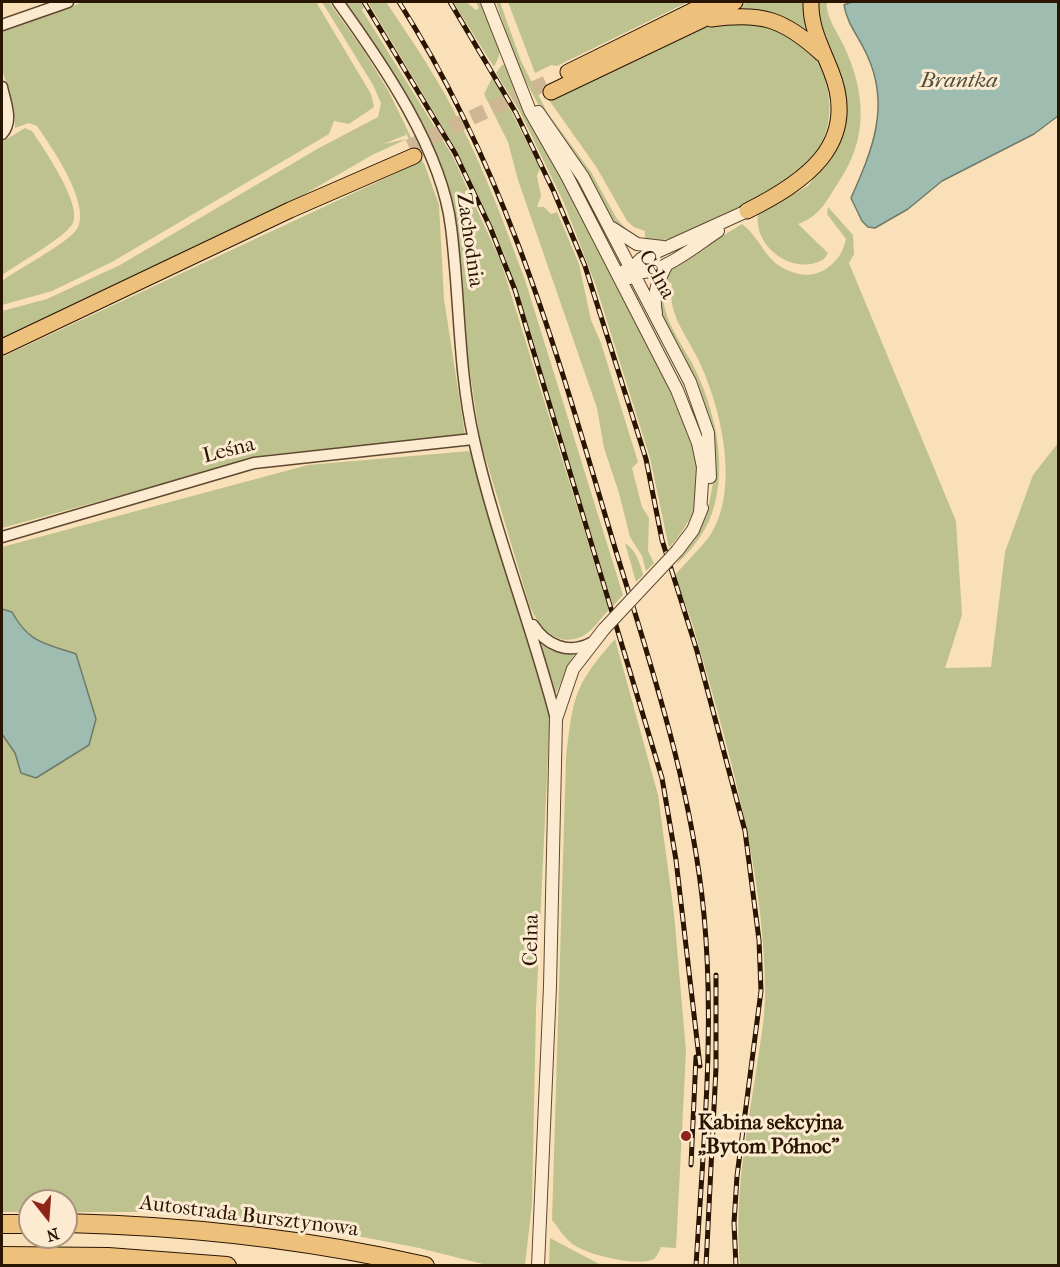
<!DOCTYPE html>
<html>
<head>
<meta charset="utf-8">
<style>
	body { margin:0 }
	#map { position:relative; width:1060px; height:1267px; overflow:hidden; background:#fae0b8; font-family:"IM FELL French Canon",serif }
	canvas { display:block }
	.frame { position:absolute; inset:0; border:3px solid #2a1502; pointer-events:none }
	.north { position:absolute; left:18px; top:1189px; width:60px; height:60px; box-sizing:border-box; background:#fcebd1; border:2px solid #a8957e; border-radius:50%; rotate:163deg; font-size:16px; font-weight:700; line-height:24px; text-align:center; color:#2a1502 }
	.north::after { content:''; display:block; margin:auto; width:21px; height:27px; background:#8f2418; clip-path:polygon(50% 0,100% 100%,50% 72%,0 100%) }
</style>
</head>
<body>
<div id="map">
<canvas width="1060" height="1267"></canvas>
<div class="frame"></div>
<div class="north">N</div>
</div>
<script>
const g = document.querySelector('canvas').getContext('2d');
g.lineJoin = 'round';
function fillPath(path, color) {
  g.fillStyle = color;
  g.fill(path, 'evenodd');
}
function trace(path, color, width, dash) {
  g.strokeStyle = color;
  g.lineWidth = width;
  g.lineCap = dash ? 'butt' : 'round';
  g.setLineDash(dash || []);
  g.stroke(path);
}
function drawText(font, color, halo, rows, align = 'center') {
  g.font = font + ' "IM FELL French Canon",serif';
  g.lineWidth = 6;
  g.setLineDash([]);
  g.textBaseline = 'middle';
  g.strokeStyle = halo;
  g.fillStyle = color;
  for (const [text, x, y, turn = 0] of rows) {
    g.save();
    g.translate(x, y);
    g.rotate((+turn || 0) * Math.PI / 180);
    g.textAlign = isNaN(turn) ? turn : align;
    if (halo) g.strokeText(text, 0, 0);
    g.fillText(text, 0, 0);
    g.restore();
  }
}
fillPath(new Path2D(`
	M84,2H316L371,94L374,107L349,124L334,121L329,134L112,262L52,291L2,305V281C18,269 68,243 77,229C92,205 51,146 37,126L29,123L15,128L14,109L2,69V30Z
	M322,2H329L362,48L389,92L425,166L439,205L444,299L465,435L267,455L2,528V357L418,163L405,130L406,135L383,144L407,139L372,155L293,201L2,339V311L47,299L120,265L319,148L378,117L381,103L373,85Z
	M345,2H361L364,7L362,10L452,155L501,262L609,610C601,617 596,627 586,634C559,651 538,628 529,604L480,439L468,359L454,213L447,182L398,82Z
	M368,2H386C413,42 441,83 462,127C487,176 506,229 525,280L623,595L613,606L505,256L457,151Z
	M453,2H466L476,10L479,8L476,2H481L499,50V56L494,67Z
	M496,2H500L521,61L547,112L591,172L617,219L629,232L617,227L584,169L545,117L517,65Z
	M508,2H688L557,66L551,65L535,73Z
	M748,2H806L811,34L737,11L736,8Z
	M815,2H827C825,15 837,32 843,44C866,92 869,138 838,183C825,203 820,216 798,224L828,253L824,259C795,277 753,248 758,214L808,186L832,155L845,103L844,86L841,74L825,45Z
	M773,23C786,32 804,42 813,54C823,67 828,86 829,101C834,162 778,190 731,212C705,225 674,242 645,242V231L634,227L627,221L597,168L549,100L708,25Z
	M506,64L685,418C704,471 709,503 669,548L650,458L596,286L564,203L520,112L496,73L502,65Z
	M493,76L540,168L537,176L541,196L537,207H544L551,214L557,212L579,264L591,320L601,343L638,462L632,468L642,507L649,518L648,551L654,563L646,571L642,556L630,537L619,493L604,448L597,408L518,180L508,142L484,94Z
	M25,128L32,131C43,148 82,203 73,223C66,237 16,265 2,275V142Z
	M828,207L853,235L854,254L849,263L956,521L962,615L945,668L991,667L1005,552L1033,475L1058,443V1265H740C734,1200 746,1136 756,1072C760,1043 766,1015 765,986C763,863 727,743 693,626C688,609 680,593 675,575C686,562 699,550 709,537C742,489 720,402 696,355C684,332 667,311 672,284L663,278L681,261L742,224C766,243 764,266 799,274C808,276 818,274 826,269C837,261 843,253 846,239L827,214Z
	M659,290L663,292C662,317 680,341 692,363C714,406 729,465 712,513C705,534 691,550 676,565L707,515L715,472L711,432L704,403L661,313Z
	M470,451L550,712L536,1010L532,1204L525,1265H487L419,1248L342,1233L264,1227L150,1212H66V1201H30V1212H2V547L308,465Z
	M625,543C636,550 640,563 643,575L636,582Z
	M615,639L658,795L674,913L686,1052L676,1248L661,1247C659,1251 657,1256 654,1259C638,1267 584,1255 570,1242C563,1236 558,1227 552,1220L566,759C573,699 573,686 615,639Z
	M544,644L575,653L556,693L541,646Z
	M550,1238L601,1265H549Z`), '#bec28f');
const water = new Path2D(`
	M851,2H1058V116L1034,134L942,181L908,209L875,228L868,227L862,221L851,198C872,151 891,106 867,55C859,37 847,24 844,5Z
	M2,609L12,612C29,643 44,643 76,654L96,719L89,745L36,778L21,773L15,753L2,734Z`);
fillPath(water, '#9ebdb0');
trace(water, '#707a6a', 1.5);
trace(new Path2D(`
	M409,147L546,83`), '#d0b794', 15, [15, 8]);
const minor = new Path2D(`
	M338,2C382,63 442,150 451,227C460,298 458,370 474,440C495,534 532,625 556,719
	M2,25L68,2
	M2,87C5,102 14,121 2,134
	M2,537L254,463L473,439
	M533,625C546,645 568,655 591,643`);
const tertiary = new Path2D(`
	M487,2L530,111L567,176L677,390L698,443L703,467L700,513
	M538,112L583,177L690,382L708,433L710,477
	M612,228L637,244L663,247
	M624,271C656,281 693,247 718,231
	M630,278L634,266L641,259L747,211
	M656,313C652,294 658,281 667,264
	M677,551L693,530L702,508
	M538,1266L550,986L556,719L573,669L604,629`);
const primary = new Path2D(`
	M711,19C762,12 784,19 822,54
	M568,72L710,2
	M551,92L702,20L735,2
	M747,211C803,183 861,145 831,71C822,48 810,27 811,2
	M2,347L290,210L414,156`);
const motorway = new Path2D(`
	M66,1223C187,1226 307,1239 425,1266
	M2,1224H30
	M2,1256L108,1257L227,1266`);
trace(minor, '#5e4830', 13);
trace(tertiary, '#5e4830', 14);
trace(primary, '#2a1502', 17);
trace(motorway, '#2a1502', 20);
trace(minor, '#fcebd1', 10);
trace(tertiary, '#fcebd1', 12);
trace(primary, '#edc07c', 15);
trace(motorway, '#edc07c', 18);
const rail = new Path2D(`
	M364,2L455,153L490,227L515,290L662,778L676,860L700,1066
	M399,2C509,175 557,354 615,548C652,669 692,788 704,915C715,1031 703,1149 696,1266
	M450,2L516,113L554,192L585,266L646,459L662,540L697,651L745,831L759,940L761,991L737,1176L734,1223L736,1266
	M691,1165L696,1057
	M706,1266L716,1068V975`);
trace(rail, '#2a1502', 5);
trace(rail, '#fcebd1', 3, [9]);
const tertiaryBridge = new Path2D(`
	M604,629L677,551`);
trace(tertiaryBridge, '#5e4830', 14, []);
trace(tertiaryBridge, '#fcebd1', 12);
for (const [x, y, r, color] of [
	[686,1136,6,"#8f2418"]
]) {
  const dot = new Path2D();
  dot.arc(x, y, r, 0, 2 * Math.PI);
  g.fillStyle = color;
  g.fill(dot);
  trace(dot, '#fcebd1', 2);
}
drawText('21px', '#2a1502', '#fcebd1', [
	["Zachodnia",469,240,82],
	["Celna",656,275,61],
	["Leśna",229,451,-14],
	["Celna",532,940,-89],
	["Autostrada Bursztynowa",249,1217,7]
]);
drawText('bold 21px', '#2a1502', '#fcebd1', [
	["Kabina sekcyjna",698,1124],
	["„Bytom Północ”",698,1148]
], 'left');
drawText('italic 22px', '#53503f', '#fcebd1', [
	["Brantka",959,82]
]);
</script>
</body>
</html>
